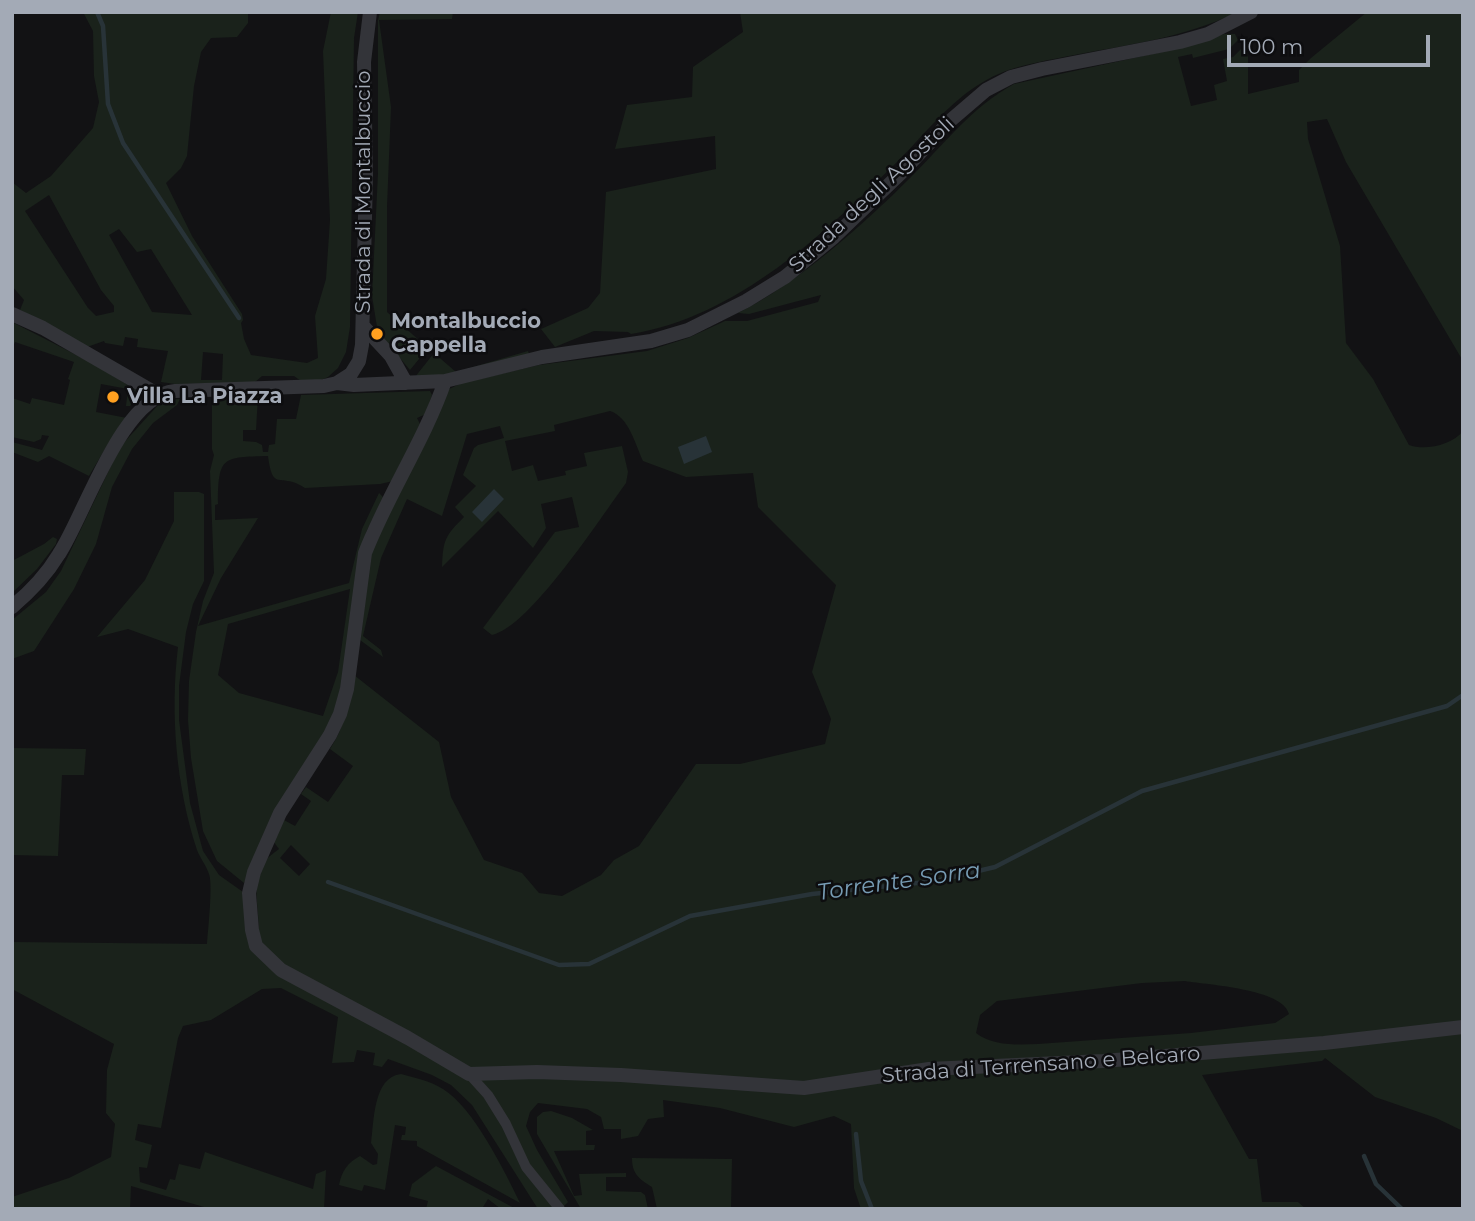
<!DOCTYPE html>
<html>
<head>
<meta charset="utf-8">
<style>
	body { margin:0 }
	#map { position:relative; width:1475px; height:1221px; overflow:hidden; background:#121214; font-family:Montserrat,sans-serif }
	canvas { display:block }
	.frame { position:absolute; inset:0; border:14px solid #a3aab6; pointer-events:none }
	.scale { position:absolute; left:1227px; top:35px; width:203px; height:32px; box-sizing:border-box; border:4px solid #a3aab6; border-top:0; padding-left:9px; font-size:21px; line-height:24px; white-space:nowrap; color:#a3aab6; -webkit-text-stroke:5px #0d0d0f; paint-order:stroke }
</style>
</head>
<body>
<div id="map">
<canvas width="1475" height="1221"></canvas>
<div class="frame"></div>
<div class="scale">100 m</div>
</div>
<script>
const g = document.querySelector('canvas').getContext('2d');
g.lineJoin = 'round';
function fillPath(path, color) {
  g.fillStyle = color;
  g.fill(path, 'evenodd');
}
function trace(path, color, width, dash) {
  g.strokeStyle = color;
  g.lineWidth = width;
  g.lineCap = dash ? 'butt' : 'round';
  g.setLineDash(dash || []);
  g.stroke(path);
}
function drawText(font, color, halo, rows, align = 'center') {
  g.font = font + ' Montserrat,sans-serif';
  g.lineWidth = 5;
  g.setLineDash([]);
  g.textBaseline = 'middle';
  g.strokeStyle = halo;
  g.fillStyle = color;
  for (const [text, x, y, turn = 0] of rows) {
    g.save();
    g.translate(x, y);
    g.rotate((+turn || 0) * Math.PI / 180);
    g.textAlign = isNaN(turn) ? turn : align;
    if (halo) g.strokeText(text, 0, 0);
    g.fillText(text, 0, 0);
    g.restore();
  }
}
fillPath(new Path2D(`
	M83,12H248V23L237,37L211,38L201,52L194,86L187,156L181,168L166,183L192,236L242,314L243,320L241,323L244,339L251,355L307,363L318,358L315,316L326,279L330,220L323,51L331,12H358L354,38L350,327L346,352L338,368L328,377L319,381H301L294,376H262L254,383L175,384L161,382L168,351L137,347L138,339L125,337L123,346L105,343L104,341L87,347L20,310L24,300L12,286V182L26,193L51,176L93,128L99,102L94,76L93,31ZM49,195L101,290L114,306V312L96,316L88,308L25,211ZM119,229L137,252L151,249L192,315L152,312L109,235ZM203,352L223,354L222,380H201Z
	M380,12H453L452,19L379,20L391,107L387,207V312L428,348L410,370L383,338L377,327L372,296L378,173V20Z
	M740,12H1237C1185,38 1125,45 1069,56C1040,62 1009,66 983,82C950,101 924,135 898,161C825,233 737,317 631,334L628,332L594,331L555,347L541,329L588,308L600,293L606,192L716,169L715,136L615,149L627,105L692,97L693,67L743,32Z
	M1367,12H1463V361L1346,162L1327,119L1307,122L1308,139L1340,246L1346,343L1373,379L1409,445C1425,451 1452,445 1463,431V1131L1436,1118L1375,1097L1325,1058L1322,1061L1202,1075L1249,1159H1257L1262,1202H1298L1306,1209H861L854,1188L851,1124L834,1116L794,1127L720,1108L663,1100L664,1117L648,1119L638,1136L621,1139V1129H604L601,1117L587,1109L538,1103L530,1112L526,1126L537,1150L568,1202L561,1209H538L472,1105L451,1085L432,1075L388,1059L382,1067L373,1065L375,1053L357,1050L354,1062L332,1063L338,1017L281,988L262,989L211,1020L183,1026L178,1038L161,1128L138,1124L135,1140L152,1145L147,1168L139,1167L140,1182L166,1190L170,1179L175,1180L179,1164L200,1169L205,1152L313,1189L316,1174L326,1170L324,1209H211L131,1186L130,1209H12V1197L69,1178L111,1157L115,1124L106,1113L107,1070L114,1044L12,989V942L207,944C208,929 213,884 209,874C206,865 200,858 197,850C176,786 170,713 178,647L128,629L97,637L145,580L174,521V492H199L204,494V581L193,604L186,632L179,686V720L190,803L203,851L219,875L243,892L248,941L254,953C267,927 248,893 262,865C265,859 274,853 279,849L273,841L284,820L295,826L311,801L301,794L306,787L328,802L353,766L330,749C345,727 349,701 354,675L439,742L451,797L484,860L522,873L539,893L562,896L601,875L614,860L639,846L696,764H740L825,744L831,719L812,672L836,585L758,507L753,473L686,477L643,461C635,444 629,417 610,411L554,425L555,431L505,441L512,471L533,465L538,481L566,475L565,471L587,466L584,453L622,446L628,472L626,483C601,517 530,627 492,635L483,628L555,532L579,527L572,497L541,504L546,528L533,548L498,511L442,567C443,540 445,536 464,517L455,507L476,486L463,475L474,448L478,445L504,438L500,426L467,434L442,516L407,499L381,558L363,636L381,650L383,657L360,640L368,553L449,389L462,383L539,365L647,351L688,338L725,321H747L818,302L821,295L749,314L738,313C798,283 863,225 911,177C944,144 972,107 1014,84L1180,48L1224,34H1235L1238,40L1229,49L1193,58L1192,54L1178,57L1191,106L1217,100L1214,85L1227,81L1223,59L1233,57L1245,45L1248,47V94L1299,82V70L1311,58ZM291,845L310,864L299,876L280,858ZM1185,981C1209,985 1283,989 1289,1014L1275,1023L1191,1033L1038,1044C1018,1045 992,1046 976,1033L980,1015L997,1001L1142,983Z
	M12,322L90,362L141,393L130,406H126L128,389L101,384L96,412L127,418L108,444L89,476L49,456L38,462L12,452V442L42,450L49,436L42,435L41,439L34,442L12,437V398L30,404L32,398L64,405L70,380L68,379L74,362L15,342L12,349Z
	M528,351L529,354L452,376L415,377L434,353L456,372Z
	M430,391L432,395L426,414L417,418L421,426L393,481L380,484L305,488C280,471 273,494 268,456C223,457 218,456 218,504L215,505V520L258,518L221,578L198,626L349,583L362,529L379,493L384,498L367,530L360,554L341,689L334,715L244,883L217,861L203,831L191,758L188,720L189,681L196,632L203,601L214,573L210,471L214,455L212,449V397L258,396L256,430H243V441L256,442L262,445L263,452H268L269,445L275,444L277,419H296L301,395ZM350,589L338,672L323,716L239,693L218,675L228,624Z
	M180,399L177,405L153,423L132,449L112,487L96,544L74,589L34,651L12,659V620L46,592L61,571L120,447L159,404L166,400Z
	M53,537L57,539L56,544L37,569L12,593V561L44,544Z
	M12,748L86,749L84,775H62L58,856L12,855Z
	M401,1074C416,1078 430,1081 443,1089C473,1107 504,1170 520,1203L417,1146V1141L401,1140L402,1135H405L406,1127L395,1125L385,1190L364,1185L362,1191L339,1185C342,1171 347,1163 360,1156L373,1165L377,1164L378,1154L371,1143C374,1122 373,1077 401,1074Z
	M551,1111L572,1118L593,1130L586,1131V1145H595L594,1150L554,1151L574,1196L582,1195L579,1174L626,1173V1177H606V1191L641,1192L645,1195L648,1209H581L537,1134V1117L543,1112Z
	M632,1158L732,1159L731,1209H657L652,1187C639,1179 632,1174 632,1158Z
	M436,1166L516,1209H501L488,1199L483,1207L485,1209L433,1207L426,1209L428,1201L409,1196L412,1184Z`), '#1a221b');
fillPath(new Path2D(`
	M706,436L712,452L684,464L678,447Z
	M494,489L504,499L482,522L472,512Z`), '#283338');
trace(new Path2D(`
	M97,12L103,26L108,104L123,143L239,318
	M328,882L559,965L589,964L690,916L812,894L936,881L995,867L1142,791L1447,706L1463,695
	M856,1134L861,1181L872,1209
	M1364,1156L1376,1184L1402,1209`), '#283338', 4.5);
trace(new Path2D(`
	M469,1074L488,1095L506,1124L526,1167L560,1209`), '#333439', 10);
trace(new Path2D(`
	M12,314L43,328L159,395
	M364,327L391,356L406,383
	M445,381C424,441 388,494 365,553L347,689L340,714L330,735L280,813L254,872L249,893L252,930L256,946L281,970L408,1038L469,1074L537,1072L621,1075L804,1088L929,1069L1103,1061L1324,1043L1463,1027
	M337,383L354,385L445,381L542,357L651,341L688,330L746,301L785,277L834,237L901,173L951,120L986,90L1011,77L1042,69L1180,42L1208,34L1251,12
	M12,607C30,592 47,574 59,554C85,515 121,396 175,391L324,386L337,383L351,374L359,361L362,345L366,175L364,62L370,12`), '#333439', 14);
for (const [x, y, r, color] of [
	[377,334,7,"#ffa020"],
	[113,397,7,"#ffa020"]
]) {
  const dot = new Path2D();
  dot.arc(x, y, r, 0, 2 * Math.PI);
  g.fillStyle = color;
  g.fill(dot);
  trace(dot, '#0d0d0f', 2.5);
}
drawText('21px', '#a3aab6', '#0d0d0f', [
	["Strada di Montalbuccio",364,192,-90],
	["Strada degli Agostoli",872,195,-43],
	["Strada di Terrensano e Belcaro",1041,1065,-4]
]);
drawText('bold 21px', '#a3aab6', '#0d0d0f', [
	["Montalbuccio",391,322],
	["Cappella",391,346],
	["Villa La Piazza",127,397]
], 'left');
drawText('italic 23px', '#779cb4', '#0d0d0f', [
	["Torrente Sorra",899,882,-8]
]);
</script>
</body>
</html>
